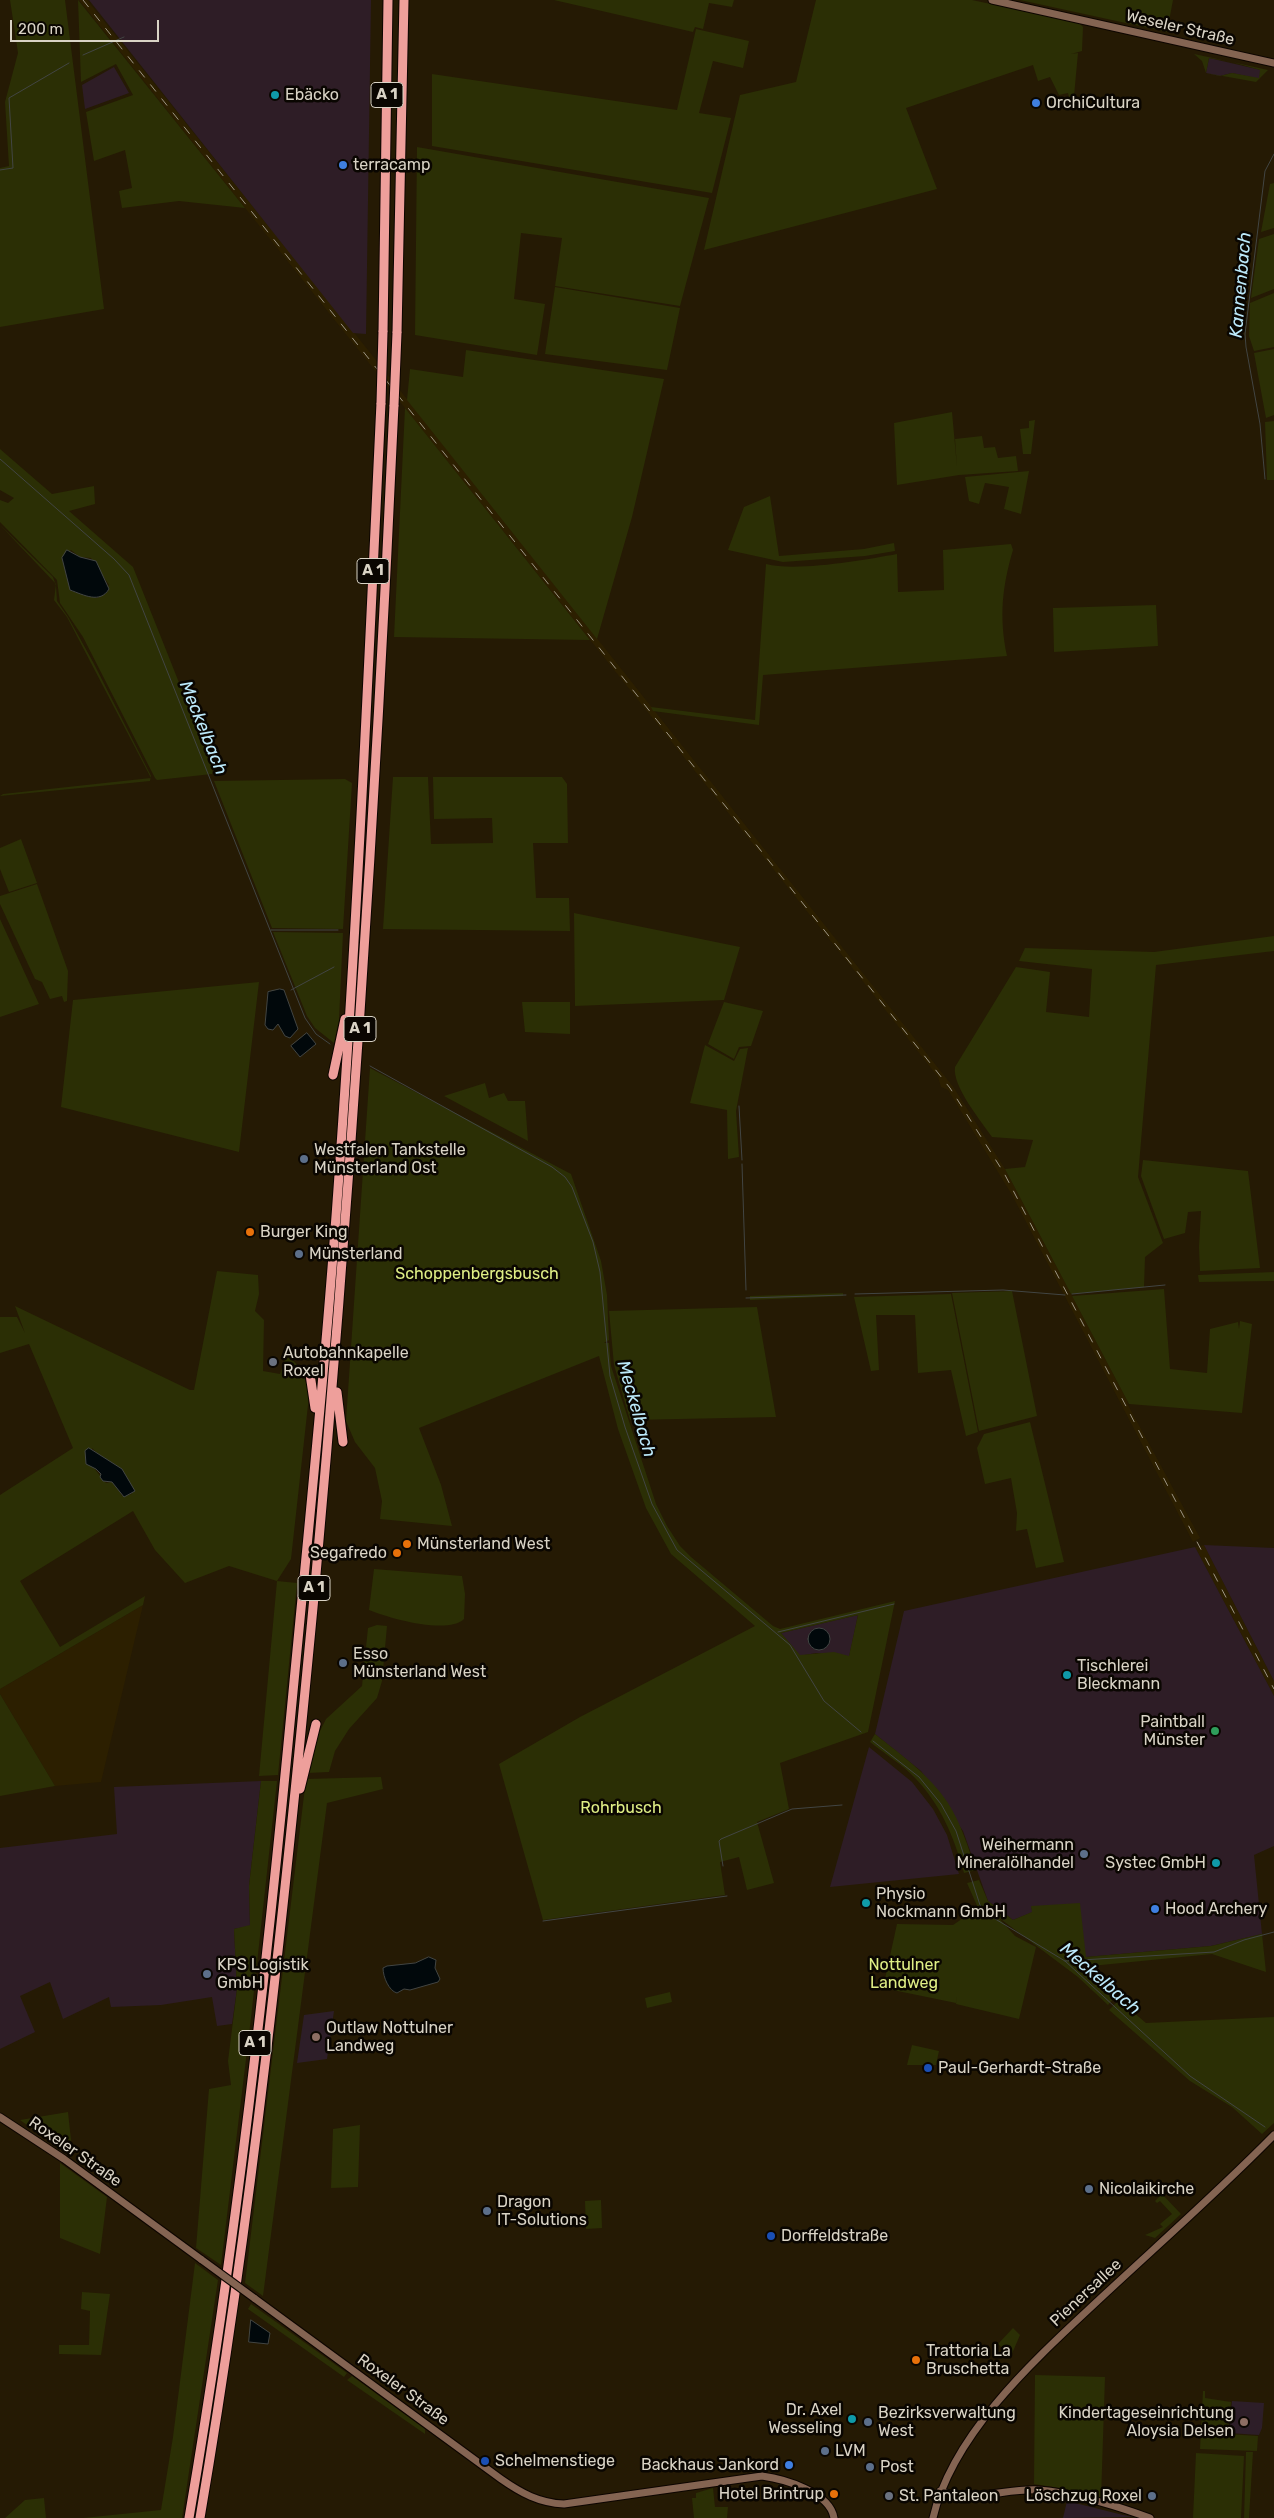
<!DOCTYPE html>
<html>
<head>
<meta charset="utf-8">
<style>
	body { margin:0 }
	#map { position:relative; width:1274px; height:2518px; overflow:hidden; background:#251a04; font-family:Rubik,sans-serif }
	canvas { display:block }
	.scale { position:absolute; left:10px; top:20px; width:149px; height:22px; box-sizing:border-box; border:2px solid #d9d3c5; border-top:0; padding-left:6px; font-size:15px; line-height:18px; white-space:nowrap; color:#d9d3c5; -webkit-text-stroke:4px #0a0601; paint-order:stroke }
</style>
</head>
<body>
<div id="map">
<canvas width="1274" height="2518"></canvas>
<div class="scale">200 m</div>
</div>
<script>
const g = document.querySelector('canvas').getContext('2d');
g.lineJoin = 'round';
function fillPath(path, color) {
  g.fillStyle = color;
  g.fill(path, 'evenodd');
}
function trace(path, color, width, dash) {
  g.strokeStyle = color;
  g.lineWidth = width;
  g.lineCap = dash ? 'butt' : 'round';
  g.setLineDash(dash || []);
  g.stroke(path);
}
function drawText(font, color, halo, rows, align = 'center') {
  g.font = font + ' Rubik,sans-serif';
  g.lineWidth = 5;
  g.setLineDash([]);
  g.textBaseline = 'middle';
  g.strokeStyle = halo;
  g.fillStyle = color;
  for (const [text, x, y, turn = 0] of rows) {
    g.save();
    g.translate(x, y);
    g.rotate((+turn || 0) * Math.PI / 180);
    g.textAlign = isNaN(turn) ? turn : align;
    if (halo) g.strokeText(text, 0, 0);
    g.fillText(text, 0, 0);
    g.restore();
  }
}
fillPath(new Path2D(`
	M79,0H87L368,350L954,1088L1005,1169L1127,1400L1128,1405L1200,1538L1193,1542L1012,1195L948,1090L941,1087L938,1077L861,979Z
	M1204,1545L1274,1681V1696L1195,1547Z
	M143,1605L101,1782L55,1786L0,1694V1689Z`), '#2c1f00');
fillPath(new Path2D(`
	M89,0H371L366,334L353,333Z
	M1209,58L1261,70L1259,79L1232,73L1220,76L1206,73Z
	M114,67L129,93L85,109L82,85Z
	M1204,1545L1274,1548V1681Z
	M1195,1547L1274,1696V1846L1254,1855L1262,1934L1211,1946L1086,1957L1031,1907L1033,1912L1013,1920L988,1901L963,1831L921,1771L875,1734L904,1611Z
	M858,1615L849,1657L816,1653L800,1656L781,1633Z
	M869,1747L912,1782L933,1809L947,1835L959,1874L830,1887Z
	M261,1781L249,1886L250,1926L234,1929L237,1989L232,2024L217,2026L212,1997L161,2005L111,2007L109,1997L63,2019L50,1982L20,1996L35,2032L0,2049V1848L117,1834L114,1787Z`), '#2e1d26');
fillPath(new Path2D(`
	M334,2011L327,2059L297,2063L304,2015Z
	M1232,2401L1264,2403L1262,2428L1259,2435L1229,2433Z
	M1067,2501L1123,2515L1133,2517L1063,2518Z`), '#2d1e28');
fillPath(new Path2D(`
	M10,0H65L104,309L0,327V168L9,166L5,102L18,53Z
	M78,0L245,208L179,201L122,208L119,191L132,188L125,150L94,161L86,112L133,95L116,64L81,82Z
	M554,0H734L732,7L709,3L703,29L695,27L693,32Z
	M816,0H972L1079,23L1083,27L1082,51L1071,54L1078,53L1074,96L1069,97L1068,93L1059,95L1050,77L1038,81L1033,65L906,108L937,189L704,250L740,95L796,82Z
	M1020,0H1173L1167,32Z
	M696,29L749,41L743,68L713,61L699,113L731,118L712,193L432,146V74L677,110Z
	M1194,54L1227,61L1209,58L1206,73L1220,76L1232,73L1259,78L1260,70L1232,62L1268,70L1256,82L1206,73L1202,61Z
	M417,147L709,198L680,306L555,286L562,238L521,233L514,299L545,304L537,355L415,335Z
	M1274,183V228L1261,232L1270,184Z
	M1274,234V289L1251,298L1259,239Z
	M555,287L680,308L667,370L545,354Z
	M1274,293V347L1254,351L1249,336L1250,303Z
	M1274,349V415L1266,418L1254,353Z
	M466,350L664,379L632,517L597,639L407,400L410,369L463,377Z
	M405,408L590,640L394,637Z
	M952,412L957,467L955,439L982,436L984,448L995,447L998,458L1016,456L1018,471L959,475L897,485L894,423Z
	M1035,420L1031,454H1023L1020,429L1029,428V421Z
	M1274,421V480H1267L1265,422Z
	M0,449L52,494L94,486L95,504L69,511L133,567L213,768L212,774L157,780L155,778L83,637L60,603L57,580L0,522V500L8,503L14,498L0,490ZM71,550L80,557L91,558L109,585L98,598L70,590L62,558Z
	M1029,471L1021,514L1004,509L1009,487L985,483L979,504L969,501L965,477Z
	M770,496L779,556L864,549L894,543L895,551L865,556L783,562L728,550L744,507Z
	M0,525L53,577L56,586L57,601L68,617L93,662L151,776L150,781L0,796L3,794L151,778L67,617L54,600L56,584Z
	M1011,544L1013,550C1002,587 999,617 1007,656L763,675L759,725L653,711L651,707L755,720L766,564C796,572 865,560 897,554L898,592L944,590L943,550Z
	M1156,605L1158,646L1054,652L1053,608Z
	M393,777H428L431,844L493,843L492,818L434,819L433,777H562L567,784L568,843H533L536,898H569L570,931L383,929Z
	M345,779L352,783L343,929L272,928L214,781Z
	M21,839L37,883L9,892L0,869V848Z
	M37,884L68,971L67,1001L64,1002L62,996L50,999L42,982L35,979L0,904V896Z
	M574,913L740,947L724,1000L575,1006Z
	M0,919L39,1004L0,1017Z
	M273,932L343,933L339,1020L334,1043L315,1028L307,1016Z
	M1274,936V951L1156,965L1138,1177L1163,1243L1145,1257L1144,1287L1071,1294L1005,1169L1025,1167L1033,1140L992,1137C981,1121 952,1086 955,1067L1016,967L1050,972L1046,1012L1089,1017L1092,969L1019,961L1025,948L1154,952Z
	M259,982L239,1152L61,1107L73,1000Z
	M522,1002H570V1034L525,1032Z
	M724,1002L763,1011L751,1046L739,1047L734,1059L708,1044Z
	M705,1045L734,1061L740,1049L748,1048L736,1111L739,1157L728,1159L727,1110L690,1103Z
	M370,1068L571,1174L601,1261L607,1295L609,1340L604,1343H609L611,1366L656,1504L667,1526L680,1546L691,1557L773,1626L780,1629L895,1601L868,1732L780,1763L789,1809L757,1822L774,1883L747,1890L739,1857L720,1862L725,1895L543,1920L499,1764L580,1717L755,1626L671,1554L646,1508L618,1429L599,1356L419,1428L441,1485L452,1526L380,1519L382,1501L375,1468L355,1442L346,1421ZM858,1615L849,1656L834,1652L800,1655L781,1633Z
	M485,1083L489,1098L504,1093L508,1101H525L528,1141L444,1096Z
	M1143,1160L1248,1171L1260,1268L1200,1271L1199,1247L1201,1211L1188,1212L1185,1233L1164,1239L1141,1176Z
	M217,1271L258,1275L259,1294L255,1311L264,1320L263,1371L280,1374L286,1355C301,1365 306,1378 309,1396L291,1559L277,1581L297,1583L278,1775L259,1776L277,1581L229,1566L185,1583L155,1550L133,1511L20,1581L60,1647L145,1596L143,1605L0,1689V1495L73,1448L29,1344L0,1353V1317H17L25,1333L15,1306L190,1390H194ZM92,1448L101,1457L117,1466L132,1494L122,1496L117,1487L112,1482L106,1483L93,1467Z
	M1274,1272V1281L1199,1282L1198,1275Z
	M1164,1289L1170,1369L1207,1373L1210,1329L1238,1322L1239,1329L1240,1321L1252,1324L1242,1413L1129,1404L1072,1296Z
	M1012,1291L1037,1416L979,1431L952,1293Z
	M843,1293V1296L750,1300V1296Z
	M951,1294L978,1432L966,1436L951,1370L918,1373L915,1315H876L879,1370L871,1371L854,1297Z
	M757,1307L776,1417L630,1420L614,1365L609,1311Z
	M1030,1422L1064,1562L1036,1568L1027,1529L1016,1531L1017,1513L1011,1478L985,1484L977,1448L984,1434Z
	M374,1569L462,1576L465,1594L464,1619C448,1635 388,1618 369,1610Z
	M377,1625L387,1626L382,1681L377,1698L349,1729L335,1751L329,1772L307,1773L313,1745L326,1719L362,1686L368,1628Z
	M0,1694L55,1786L0,1796Z
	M875,1734C901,1755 929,1774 948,1803C961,1823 968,1847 976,1870L964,1873C954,1837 941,1805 915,1778C903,1765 885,1754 870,1742Z
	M381,1777L383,1789L327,1803L263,2296L245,2283L306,1779Z
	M261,1781H277L251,2018L221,2265L196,2248L209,2089L231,2085L228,2061L237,1989L234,1929L250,1925L249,1886Z
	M979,1880L988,1901L1013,1920L1032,1912L1031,1906L1080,1903L1086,1957L1211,1946L1262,1934L1266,1972L1212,1954L1081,1967L1115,1997L1108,2005L1078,1977L998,1917L1015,1936L1036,1947L1019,2019L956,2004L957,1996L956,2003L883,1988L897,1924L953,1925L978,1908L967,1883Z
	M670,1992L672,2002L647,2008L645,1998Z
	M1119,2000L1146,2023L1274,2017V2123L1262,2134L1232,2107L1190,2081L1109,2010Z
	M912,2045L939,2051L936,2065H907Z
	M68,2112L71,2140L65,2153L20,2120Z
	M360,2125L358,2187L331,2188L333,2129Z
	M60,2163L107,2197L100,2254L60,2238Z
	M1162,2194L1181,2214L1155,2238L1145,2235L1163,2227L1160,2224L1172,2214L1160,2201L1157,2203L1155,2201Z
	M601,2200L602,2228L586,2229L585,2201Z
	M195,2263L218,2280L182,2518H83L161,2510L173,2437Z
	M82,2292L110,2294L101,2355L59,2354V2345H89L90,2311L81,2309Z
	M251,2304L347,2373L344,2377L248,2309Z
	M1013,2328L1020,2335L1011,2356L998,2344Z
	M1035,2375L1105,2377L1101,2499L1060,2488L1034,2484Z
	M352,2376L425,2429V2434L347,2380Z
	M1203,2391H1205V2398L1231,2402L1228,2434L1258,2436L1257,2451L1200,2449Z
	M1246,2452H1253L1249,2518H1244Z
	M1196,2453L1244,2456L1241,2518H1193Z
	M713,2488L715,2507H728L727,2518H694L692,2498H696V2493Z
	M44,2498L46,2518H5L25,2500Z`), '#2b2f05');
const water = new Path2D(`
	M67,550L80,557L96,561L109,589C100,604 84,595 70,590L62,558Z
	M280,989L284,990L298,1029L290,1038L285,1036L278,1024L273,1030L268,1029L265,1025L268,992Z
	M307,1033L316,1044L300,1057L291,1046Z
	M89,1448L122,1469L135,1491L124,1497L112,1482L103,1481L100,1477L101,1474L96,1469L86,1464L85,1451Z
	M808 1639a11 11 0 1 1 22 0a11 11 0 1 1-22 0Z
	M429,1957L436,1960L435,1968L440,1979L438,1982L410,1990L404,1989L397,1993C389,1991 383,1977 383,1968L387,1966L415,1963Z
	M251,2320L270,2333L268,2344L249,2342Z`);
fillPath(water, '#01080b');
trace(water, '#424543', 1);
trace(new Path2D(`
	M83,55L124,37
	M0,170L13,168L9,98L69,63
	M0,459L114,559L129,575L305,1018L316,1034L330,1044
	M1265,479L1260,424L1246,347L1245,334L1265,171L1274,154
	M271,930H338
	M291,990L334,967
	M370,1066L552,1167L565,1177L572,1187L593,1242L600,1272L610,1376L625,1427L652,1504L677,1550L790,1645L824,1701L861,1732
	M739,1106L742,1160
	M742,1164L746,1290
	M855,1294L1003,1290L1065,1295
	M1072,1294L1165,1285
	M746,1298L846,1295
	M778,1632L894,1604
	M873,1741L919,1777L941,1804L956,1831L980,1905L992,1917L1065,1961L1190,2076L1265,2127
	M723,1866L719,1841L721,1839L792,1809L842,1805
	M543,1921L727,1896
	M1065,1961L1214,1952L1244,1940L1274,1932`), '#424543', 1);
const secondary = new Path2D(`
	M992,0L1274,63
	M0,2117L64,2159L202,2260
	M254,2298L501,2479C521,2493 539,2503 564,2504L762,2476C784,2479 830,2492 834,2518
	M940,2491C972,2503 1006,2488 1039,2490C1074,2493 1117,2506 1150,2518
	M933,2518C953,2431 1040,2355 1103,2296C1160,2243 1219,2191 1274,2135`);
const motorway = new Path2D(`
	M383,332L388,0
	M397,333L404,0
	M333,1075L345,1019
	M310,1374L315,1408
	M337,1392L343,1442
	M300,1789L316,1724
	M189,2518C236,2245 267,1968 293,1692C310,1515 328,1337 340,1160C358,908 369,655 381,403
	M200,2518C252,2213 285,1905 314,1597C350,1200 376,803 394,405`);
trace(secondary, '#0d0500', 9);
trace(motorway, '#0d0500', 11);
trace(secondary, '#846452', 7);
trace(motorway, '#ee9f9b', 9);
trace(new Path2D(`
	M83,0L950,1088L1004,1173L1274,1689`), '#9d9585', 1, [9, 9]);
const secondaryBridge = new Path2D(`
	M202,2260L254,2298`);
const motorwayBridge = new Path2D(`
	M381,403L383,332
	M394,405L397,333`);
trace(secondaryBridge, '#0d0500', 9, []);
trace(motorwayBridge, '#0d0500', 11, []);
trace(secondaryBridge, '#846452', 7);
trace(motorwayBridge, '#ee9f9b', 9);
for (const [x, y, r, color] of [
	[275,95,5,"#0f9aa8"],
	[1036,103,5,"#3f7fe0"],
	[343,165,5,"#3f7fe0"],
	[304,1159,5,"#5c6f8a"],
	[250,1232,5,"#e8710a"],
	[299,1254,5,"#5c6f8a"],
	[273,1362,5,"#6b7280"],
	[407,1544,5,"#e8710a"],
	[397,1553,5,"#e8710a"],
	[343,1663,5,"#5c6f8a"],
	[1067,1675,5,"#0f9aa8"],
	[1215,1731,5,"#2e9e5b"],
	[1084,1854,5,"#5c6f8a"],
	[1216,1863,5,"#0f9aa8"],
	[866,1903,5,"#0f9aa8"],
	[1155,1909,5,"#3f7fe0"],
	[207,1974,5,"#5c6f8a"],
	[316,2037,5,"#8d6e63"],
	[928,2068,5,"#1a4fb4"],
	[1089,2189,5,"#5c6f8a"],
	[487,2211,5,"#5c6f8a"],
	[771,2236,5,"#1a4fb4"],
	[916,2360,5,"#e8710a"],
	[852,2419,5,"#0f9aa8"],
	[868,2422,5,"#5c6f8a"],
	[1244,2422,5,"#8d6e63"],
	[825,2451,5,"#5c6f8a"],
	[485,2461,5,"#1a4fb4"],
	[789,2465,5,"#3f7fe0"],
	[870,2467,5,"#5c6f8a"],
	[834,2494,5,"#e8710a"],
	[889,2496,5,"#6b7280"],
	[1152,2496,5,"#5c6f8a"]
]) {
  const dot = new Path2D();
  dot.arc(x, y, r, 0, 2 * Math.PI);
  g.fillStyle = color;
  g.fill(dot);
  trace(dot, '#0a0601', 2);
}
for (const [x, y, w] of [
	[387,95,32],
	[373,571,32],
	[360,1029,32],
	[314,1588,32],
	[255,2043,32]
]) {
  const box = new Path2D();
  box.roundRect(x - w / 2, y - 12.5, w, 25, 4);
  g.fillStyle = '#0a0601';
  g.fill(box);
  trace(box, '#d9d3c5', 1);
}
drawText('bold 15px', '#d9d3c5', null, [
	["A 1",387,95],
	["A 1",373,571],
	["A 1",360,1029],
	["A 1",314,1588],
	["A 1",255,2043]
]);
drawText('16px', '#d9d3c5', '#0a0601', [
	["Weseler Straße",1180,28,13],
	["Roxeler Straße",75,2152,35],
	["Pienersallee",1086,2293,-43],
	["Roxeler Straße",403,2390,36]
]);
drawText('16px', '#d9d3c5', '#0a0601', [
	["Ebäcko",285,95],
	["OrchiCultura",1046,103],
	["terracamp",353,165],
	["Westfalen Tankstelle",314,1150],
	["Münsterland Ost",314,1168],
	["Burger King",260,1232],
	["Münsterland",309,1254],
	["Autobahnkapelle",283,1353],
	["Roxel",283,1371],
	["Münsterland West",417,1544],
	["Segafredo",387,1553,"right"],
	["Esso",353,1654],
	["Münsterland West",353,1672],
	["Tischlerei",1077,1666],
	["Bleckmann",1077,1684],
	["Paintball",1205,1722,"right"],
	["Münster",1205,1740,"right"],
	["Weihermann",1074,1845,"right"],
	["Mineralölhandel",1074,1863,"right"],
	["Systec GmbH",1206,1863,"right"],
	["Physio",876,1894],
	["Nockmann GmbH",876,1912],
	["Hood Archery",1165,1909],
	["KPS Logistik",217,1965],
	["GmbH",217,1983],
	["Outlaw Nottulner",326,2028],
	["Landweg",326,2046],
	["Paul-Gerhardt-Straße",938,2068],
	["Nicolaikirche",1099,2189],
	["Dragon",497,2202],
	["IT-Solutions",497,2220],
	["Dorffeldstraße",781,2236],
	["Trattoria La",926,2351],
	["Bruschetta",926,2369],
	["Dr. Axel",842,2410,"right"],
	["Wesseling",842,2428,"right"],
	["Bezirksverwaltung",878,2413],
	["West",878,2431],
	["Kindertageseinrichtung",1234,2413,"right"],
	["Aloysia Delsen",1234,2431,"right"],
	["LVM",835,2451],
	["Schelmenstiege",495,2461],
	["Backhaus Jankord",779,2465,"right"],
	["Post",880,2467],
	["Hotel Brintrup",824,2494,"right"],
	["St. Pantaleon",899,2496],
	["Löschzug Roxel",1142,2496,"right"]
], 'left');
drawText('16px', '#dfee85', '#0a0601', [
	["Schoppenbergsbusch",477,1274],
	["Rohrbusch",621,1808],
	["Nottulner",904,1965],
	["Landweg",904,1983]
]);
drawText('italic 18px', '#bce9fa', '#0a0601', [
	["Kannenbach",1241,285,-85],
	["Meckelbach",203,728,68],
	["Meckelbach",636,1409,74],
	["Meckelbach",1100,1979,41]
]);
</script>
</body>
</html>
